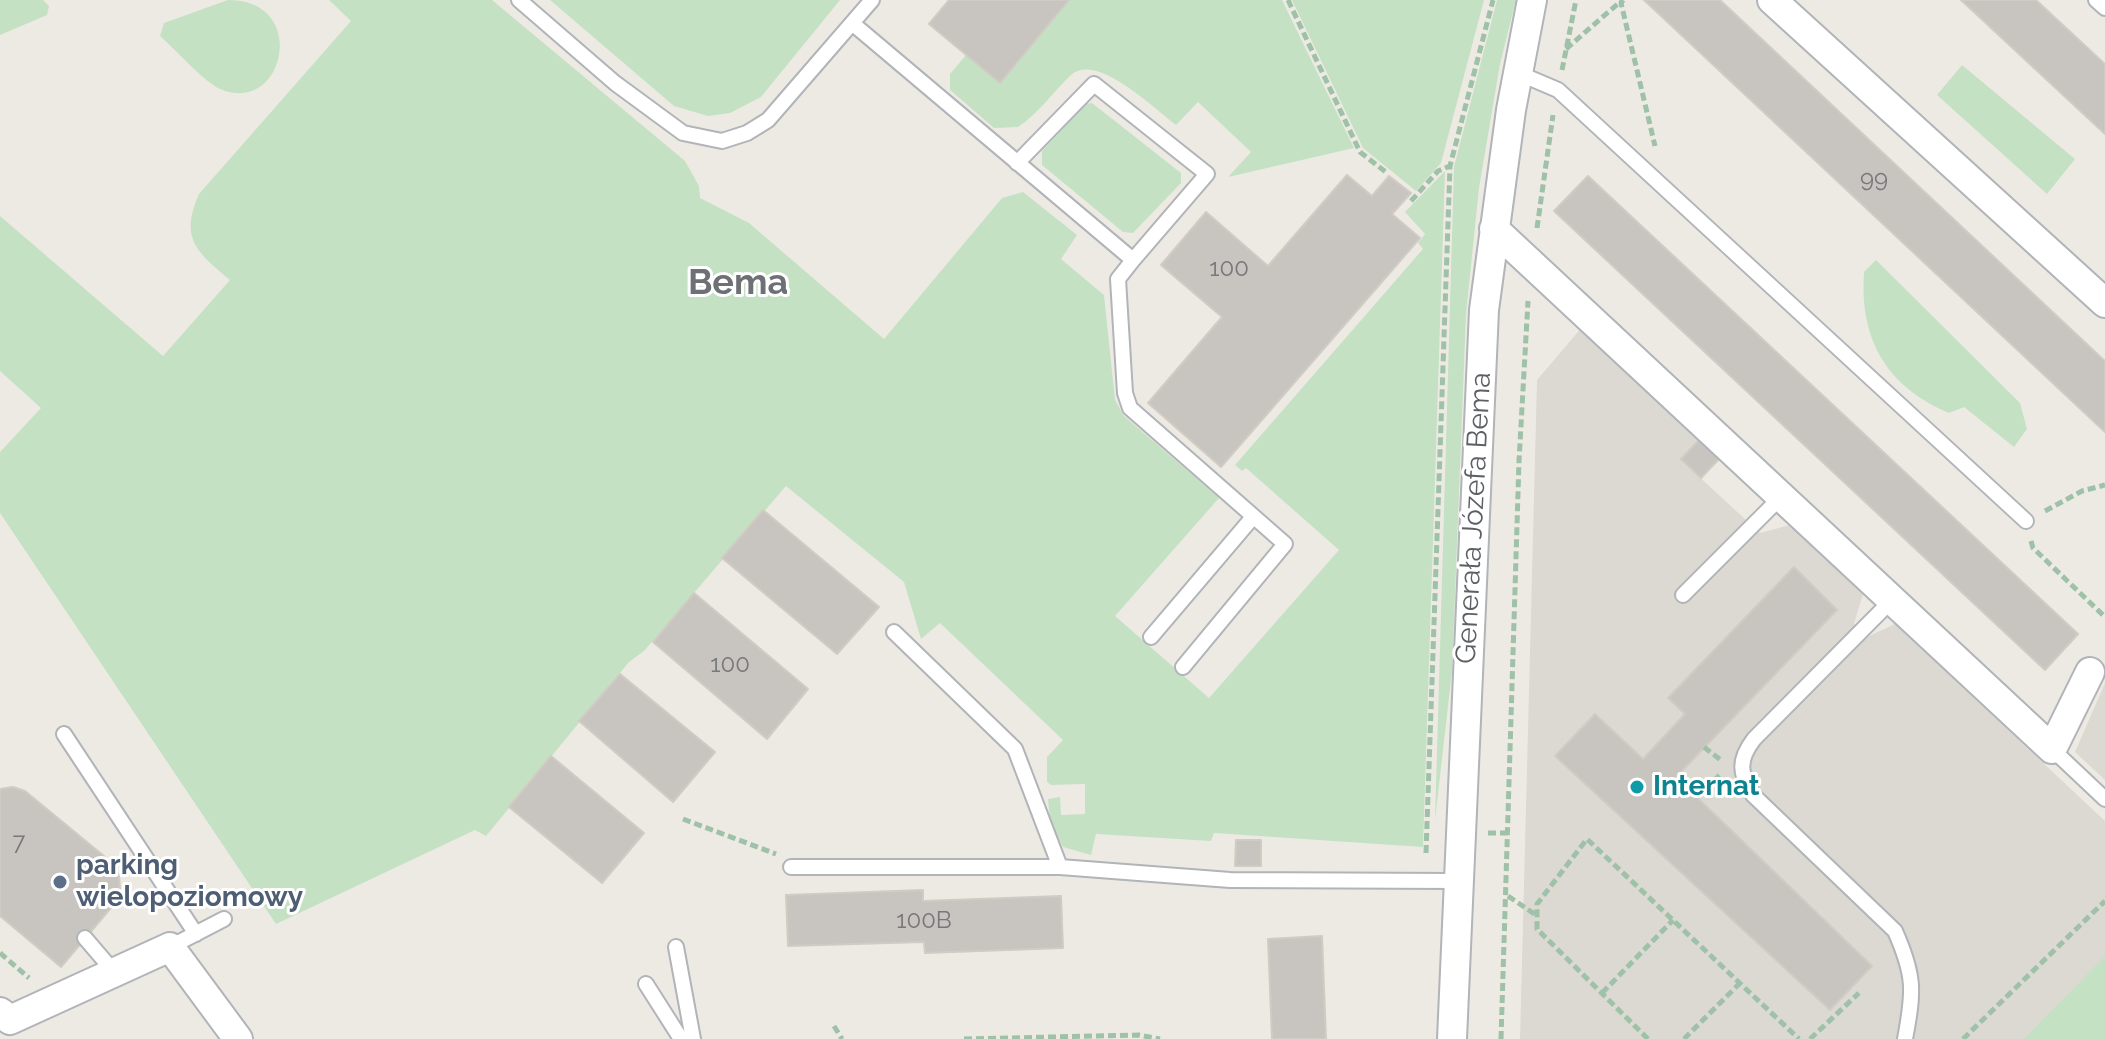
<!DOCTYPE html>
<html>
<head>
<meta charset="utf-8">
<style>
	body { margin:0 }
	canvas { display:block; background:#edeae4 }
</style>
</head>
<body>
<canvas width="2105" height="1039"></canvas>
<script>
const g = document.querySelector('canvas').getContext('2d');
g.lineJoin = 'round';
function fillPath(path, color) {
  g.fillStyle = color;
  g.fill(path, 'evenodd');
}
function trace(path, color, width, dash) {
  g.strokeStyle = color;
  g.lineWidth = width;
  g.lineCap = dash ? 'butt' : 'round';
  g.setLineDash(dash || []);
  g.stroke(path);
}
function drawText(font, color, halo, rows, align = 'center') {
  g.font = font + ' Raleway,sans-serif';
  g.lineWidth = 6;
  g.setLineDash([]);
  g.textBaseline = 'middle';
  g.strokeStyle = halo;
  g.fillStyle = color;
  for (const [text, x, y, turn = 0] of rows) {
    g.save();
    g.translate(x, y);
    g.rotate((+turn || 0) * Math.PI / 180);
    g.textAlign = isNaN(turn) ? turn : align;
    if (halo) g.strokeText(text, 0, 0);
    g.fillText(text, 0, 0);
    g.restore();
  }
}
fillPath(new Path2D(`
	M1583,326L1699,440L1681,460L1760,533L1790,525L1863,594L1854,624L1867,637L1895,624L2105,821V1039H1520L1537,380Z
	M2105,683V780L2075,752Z`), '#dcd9d3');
fillPath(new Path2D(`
	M0,0H43L49,6L47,15L0,35Z
	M228,0C311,0 284,117 220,89C203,81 175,49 160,36L164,23Z
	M329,0H492L685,161L699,186L700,198L749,223L884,339L1002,198L1023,192L1077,235L1061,259L1104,295L1115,400L1124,416L1219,498L1115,616L1209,698L1339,550L1246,468L1242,471L1235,465L1423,249L1418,243L1425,234L1405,212L1445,171L1423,847L1214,833L1211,841L1096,834L1091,855L1063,847L1050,821L1048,799L1060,797L1061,815L1085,814V784L1051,785L1047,782V757L1063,740L940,623L921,639L904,582L786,486L644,651L629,662L486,836L475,830L276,924L0,513V452L41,408L0,371V216L163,356L230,280C197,252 179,239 199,194L351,21Z
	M550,0H840L761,97L730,113L708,116L674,106Z
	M1070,0H1282L1354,148L1228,177L1251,152L1198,102L1176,125C1154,109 1097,52 1071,75C1053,92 1039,113 1018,127L994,128L950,90V74L966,55L1001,83Z
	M1292,0H1484L1441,163L1416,191L1363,148Z
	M1497,0H1516L1500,64L1479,188L1466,314L1452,671L1435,820L1454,167Z
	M1962,65L2075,159L2047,194L1937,95Z
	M1092,103L1181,173V183L1133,233L1123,232L1042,165V151L1086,104Z
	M1876,260L2020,403L2027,429L2014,447L1964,407L1949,413C1887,387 1859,340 1864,272Z
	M2105,956V1039H2024Z`), '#c5e1c4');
const building = new Path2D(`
	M949,0H1069L1000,83L929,24Z
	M1644,0H1720L2105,361V432Z
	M1961,0H2036L2105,64V134Z
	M1347,175L1372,196L1389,176L1411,193L1392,214L1420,238L1221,467L1148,403L1222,317L1161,265L1206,212L1268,266Z
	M1588,176L2078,634L2045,670L1554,211Z
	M1699,440L1719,459L1701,478L1681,459Z
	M763,510L879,607L837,654L722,558Z
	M1794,567L1837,610L1676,777L1872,966L1830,1010L1555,756L1595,714L1643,759L1685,714L1668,698Z
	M694,593L808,689L767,739L653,642Z
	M620,674L715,752L673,802L579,721Z
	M551,756L644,833L602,883L509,807Z
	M13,787L25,791L110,861L119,875L120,889L115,903L61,967L0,916V789Z
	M1236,840H1261V866H1235Z
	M923,890V901L1061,896L1063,948L925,953L924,942L788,946L786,895Z
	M1322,936L1326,1039H1272L1268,939Z`);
fillPath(building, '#c8c5c1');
trace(building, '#d1ccc3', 2);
const lane = new Path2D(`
	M519,0L615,83L683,133L722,141L747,133L768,120L872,0
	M2096,0L2105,8
	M852,23L1133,260L1207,174L1094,84L1017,163
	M1518,73L1558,90L2026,521
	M1133,260L1118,279L1125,393L1130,408L1285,544L1183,667
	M1683,595L1781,497
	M1892,600L1754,739C1738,760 1739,773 1753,795L1895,931C1915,976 1914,991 1905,1039
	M894,632L1015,749L1060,867L1230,880L1457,881
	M1151,637L1253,517
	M64,734L196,934
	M2052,749L2105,799
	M791,867H1060
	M85,938L115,973
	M170,947L224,919
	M676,947L693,1039
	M646,984L681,1039`);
const street = new Path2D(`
	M1772,0L2105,303
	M1494,229L2052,749L2090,672
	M0,1012L10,1020L170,947L238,1039
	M1452,1039L1484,310L1511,110L1532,0`);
trace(lane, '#b1b4b8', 18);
trace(street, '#b1b4b8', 32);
trace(new Path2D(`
	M1288,0L1360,152L1387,173
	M1623,0L1621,3L1655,146
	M1566,49L1621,1
	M1562,70L1576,0
	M1411,201L1438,171L1450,166
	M1537,228L1553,115
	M2045,511L2082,491L2105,485
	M2031,541L2033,548L2105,617
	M1704,747L1722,761
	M1696,797L1721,774
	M683,819L776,854
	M1488,833H1510
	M1426,853L1450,166L1493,0
	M1508,896L1536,915
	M0,953L29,978
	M1602,993L1673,920
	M834,1026L842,1039
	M964,1039L1139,1035L1160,1039
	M1501,1039L1519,461L1528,301
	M1648,1039L1537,929V904L1587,839L1799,1039
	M1684,1039L1740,983
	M1810,1039L1859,993
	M1963,1039L2105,901`), '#9ec1a7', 5, [8, 4]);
trace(lane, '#fff', 14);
trace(street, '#fff', 28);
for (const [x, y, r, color] of [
	[1637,787,8,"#0f9aa8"],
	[60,882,8,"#5c6f8a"]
]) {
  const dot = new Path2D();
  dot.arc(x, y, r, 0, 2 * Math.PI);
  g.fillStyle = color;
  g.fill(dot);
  trace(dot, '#fff', 3);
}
drawText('24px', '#77787a', null, [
	["99",1874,180],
	["100",1229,269],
	["100",730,665],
	["7",19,843],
	["100B",924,921]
]);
drawText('28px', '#5c5f63', '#fff', [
	["Generała Józefa Bema",1474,518,-87]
]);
drawText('bold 28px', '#0d838f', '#fff', [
	["Internat",1653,787]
], 'left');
drawText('bold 28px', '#4e5e75', '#fff', [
	["parking",76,866],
	["wielopoziomowy",76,898]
], 'left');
drawText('bold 36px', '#6d7175', '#fff', [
	["Bema",738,283]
]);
</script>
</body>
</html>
